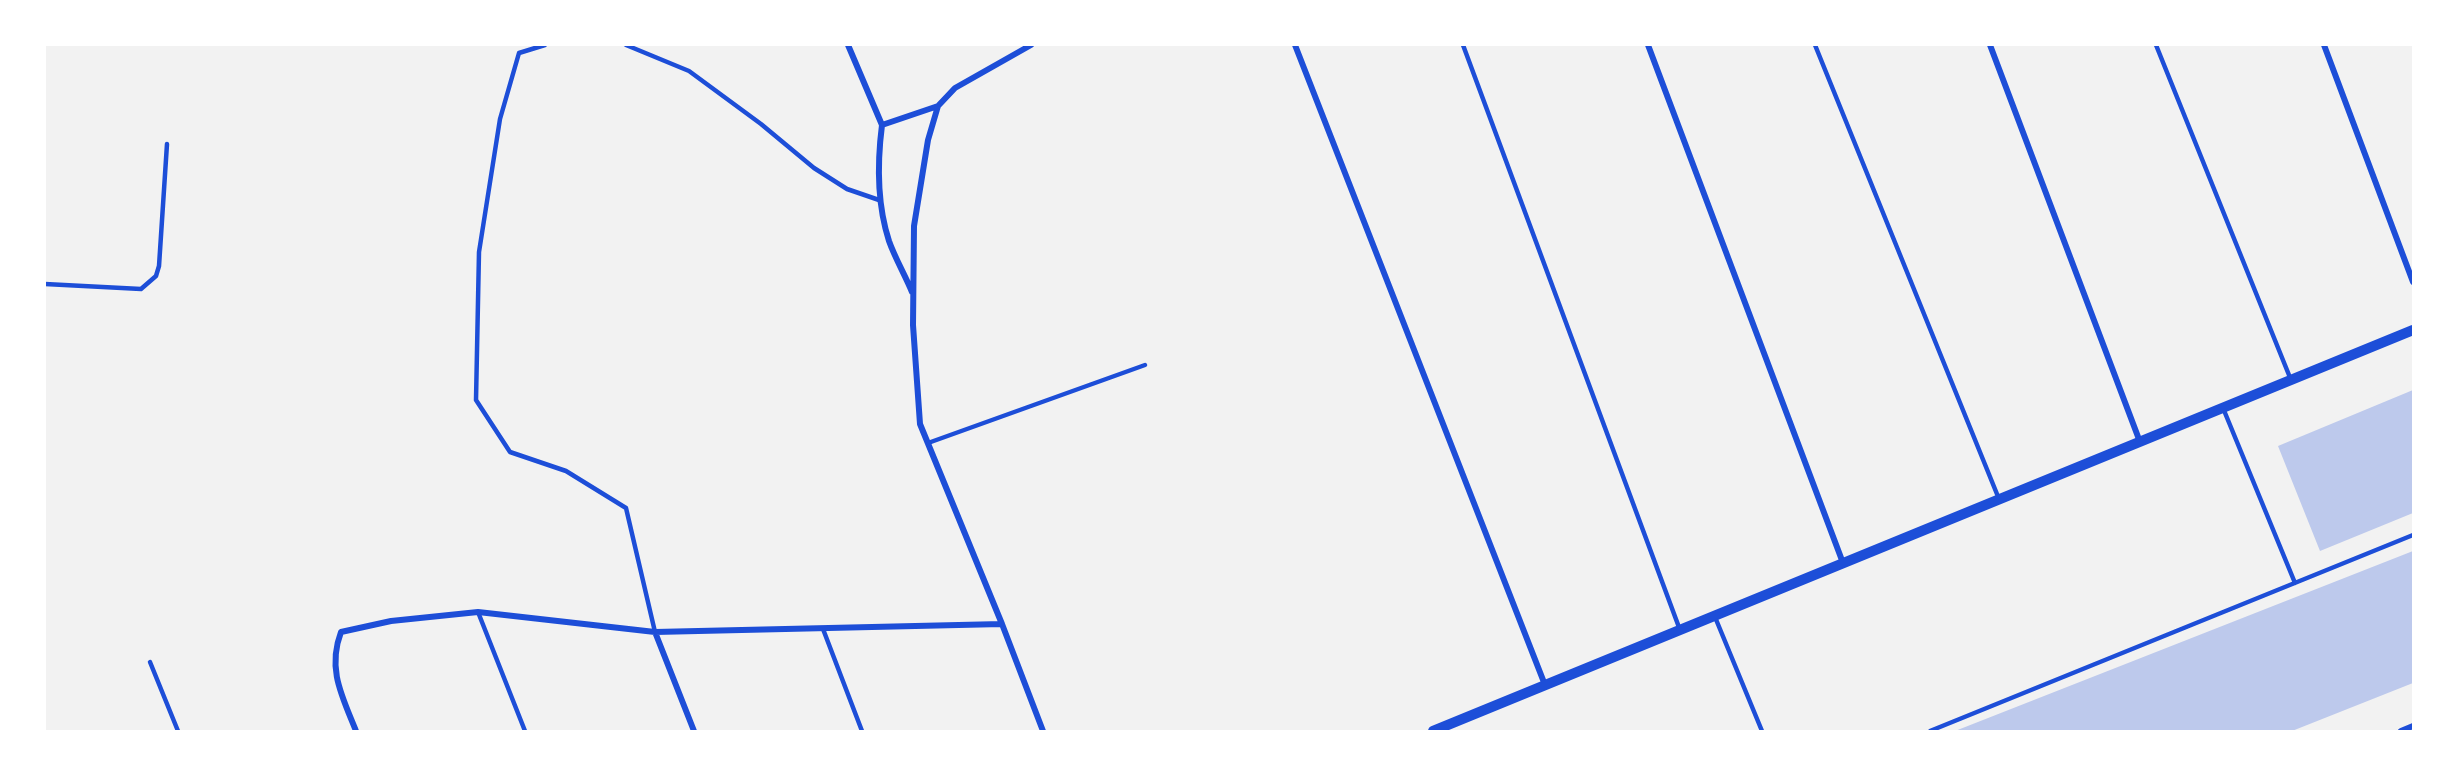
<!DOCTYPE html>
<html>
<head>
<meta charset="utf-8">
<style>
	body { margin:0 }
	#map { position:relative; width:2458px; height:776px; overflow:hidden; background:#f2f2f2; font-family:"Archivo Narrow",sans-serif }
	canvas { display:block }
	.frame { position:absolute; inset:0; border:46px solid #fff; pointer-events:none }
</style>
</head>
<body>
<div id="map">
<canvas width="2458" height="776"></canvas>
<div class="frame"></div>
</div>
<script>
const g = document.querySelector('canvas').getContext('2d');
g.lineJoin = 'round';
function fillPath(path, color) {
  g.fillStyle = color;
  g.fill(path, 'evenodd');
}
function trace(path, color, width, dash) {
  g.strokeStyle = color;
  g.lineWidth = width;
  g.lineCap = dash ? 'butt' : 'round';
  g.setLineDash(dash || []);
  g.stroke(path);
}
fillPath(new Path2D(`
	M2413,390V513L2320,551L2278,446Z
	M2413,551V683L2292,731H1955Z`), '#bdc9ec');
trace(new Path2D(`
	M545,45L519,53L500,119L479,252L476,400L510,452L566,471L626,508L655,632
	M626,45L689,71L761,124L814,168L847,189L879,200
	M1463,45L1680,630
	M1815,45L1999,499
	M2156,45L2291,380
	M45,284L141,289L156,276L159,266L167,144
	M2223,408L2295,583
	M928,443L1145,365
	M478,612L525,731
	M1715,617L1762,731
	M823,629L862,731
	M150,662L178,731
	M1930,731L2413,535`), '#1d4ed8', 4.5);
trace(new Path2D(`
	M848,45L882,125
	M1031,45L955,88L938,106L928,140L914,226L913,325L920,424L1002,624L1043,731
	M1295,45L1545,685
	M1648,45L1843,563
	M1990,45L2140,442
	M2324,45L2413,282
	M912,292C905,275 895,258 889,241C877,204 877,164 882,125L938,106
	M655,632L694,731
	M356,731C342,696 327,669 341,632L391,621L478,612L655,632L1002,624
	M2401,731L2413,726`), '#1d4ed8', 6);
trace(new Path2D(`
	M1433,731L2413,330`), '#1d4ed8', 10);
</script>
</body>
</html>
